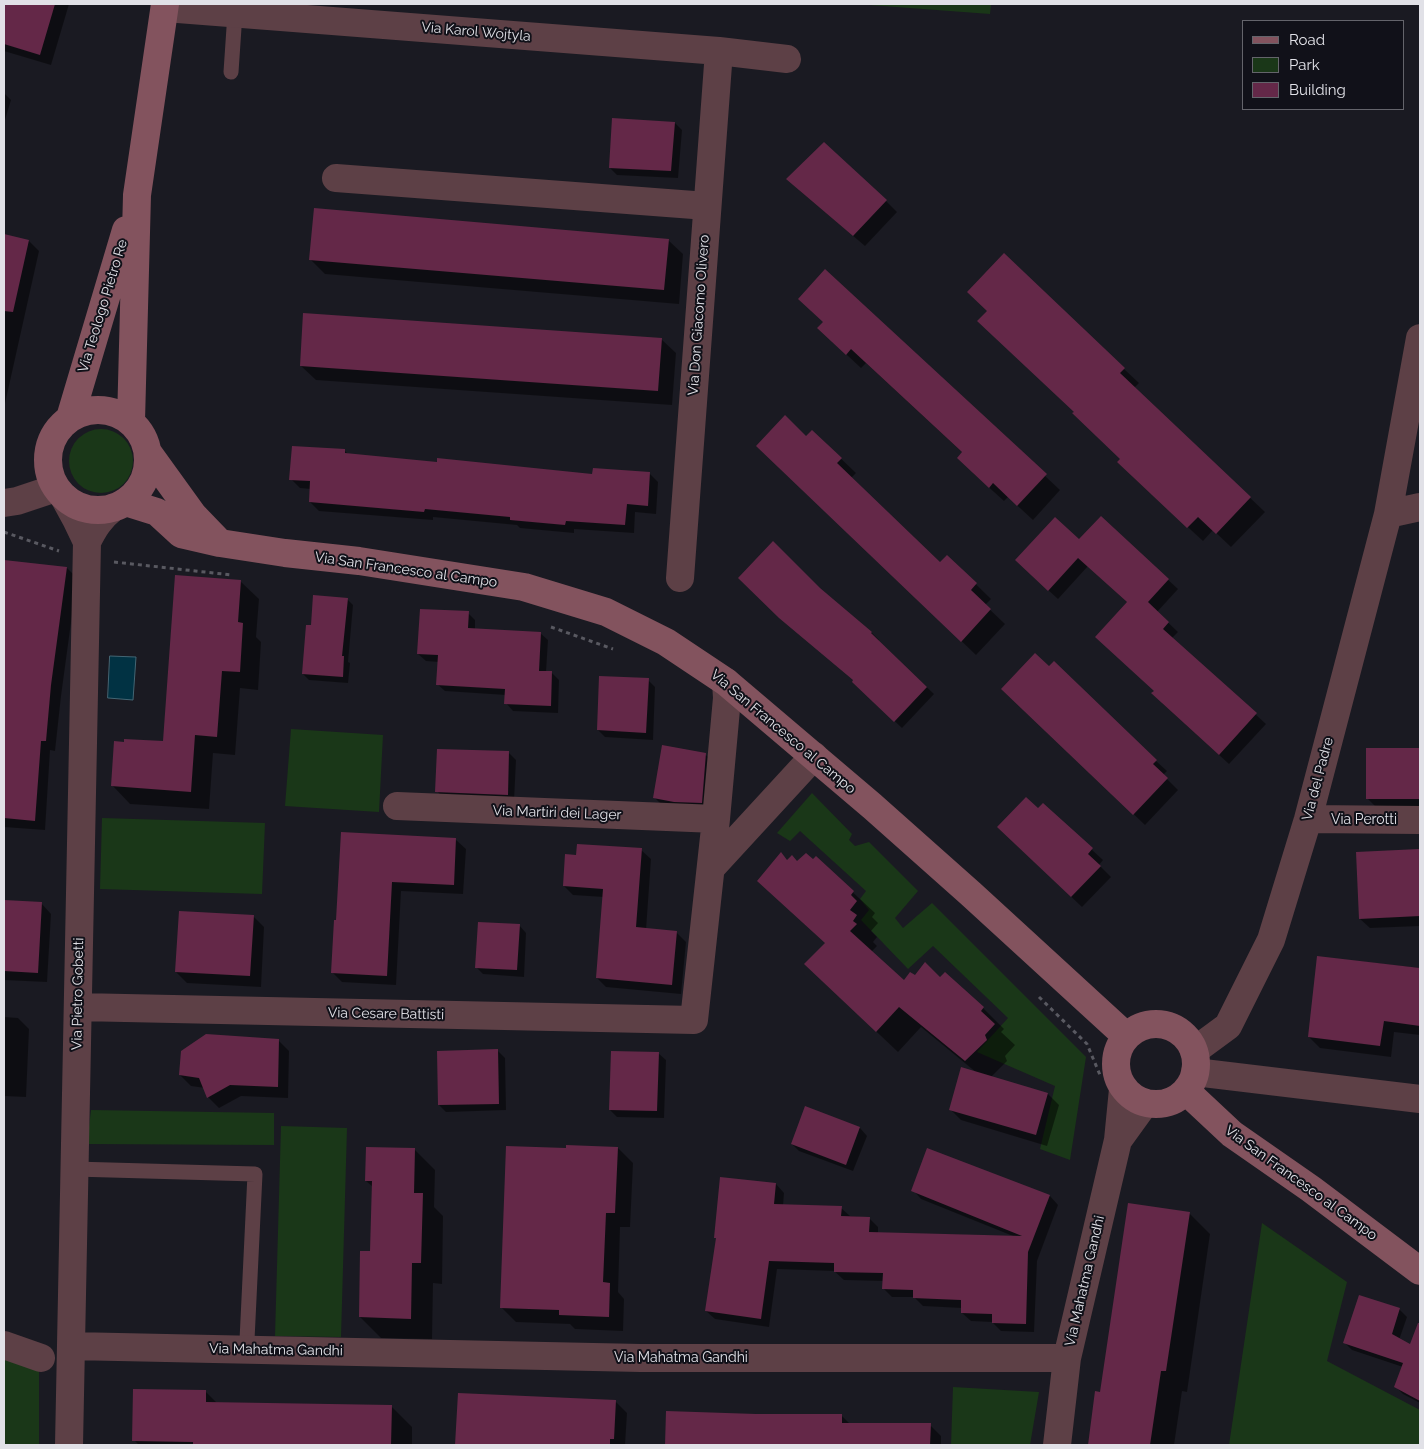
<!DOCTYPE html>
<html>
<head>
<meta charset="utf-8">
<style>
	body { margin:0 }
	#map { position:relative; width:1424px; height:1449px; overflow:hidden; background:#1a1a22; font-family:Raleway,sans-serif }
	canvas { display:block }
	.frame { position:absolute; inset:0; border:5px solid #e1e1e7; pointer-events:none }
	.legend { position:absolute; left:1242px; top:20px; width:162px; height:90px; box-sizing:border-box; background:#111119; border:1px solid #64646b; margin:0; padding:6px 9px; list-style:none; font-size:15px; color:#e1e1e7 }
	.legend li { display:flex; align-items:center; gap:10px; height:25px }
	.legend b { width:25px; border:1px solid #64646b }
</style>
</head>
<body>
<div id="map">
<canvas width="1424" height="1449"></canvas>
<div class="frame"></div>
<ul class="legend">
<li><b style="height:6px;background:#83535e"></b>Road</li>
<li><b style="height:14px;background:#1a3718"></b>Park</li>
<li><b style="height:14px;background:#642848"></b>Building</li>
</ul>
</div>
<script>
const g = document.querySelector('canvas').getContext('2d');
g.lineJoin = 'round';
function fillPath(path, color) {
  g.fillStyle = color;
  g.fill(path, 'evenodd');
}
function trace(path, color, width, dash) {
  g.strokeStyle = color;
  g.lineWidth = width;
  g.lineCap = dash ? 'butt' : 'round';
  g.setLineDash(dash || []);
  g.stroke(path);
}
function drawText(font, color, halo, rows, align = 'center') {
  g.font = font + ' Raleway,sans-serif';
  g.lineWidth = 4;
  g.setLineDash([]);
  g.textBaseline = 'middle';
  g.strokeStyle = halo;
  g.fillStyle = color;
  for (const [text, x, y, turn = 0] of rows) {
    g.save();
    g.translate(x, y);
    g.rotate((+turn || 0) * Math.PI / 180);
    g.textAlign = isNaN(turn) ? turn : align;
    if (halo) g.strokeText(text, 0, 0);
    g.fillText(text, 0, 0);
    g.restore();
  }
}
fillPath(new Path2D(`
	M856,4H991L990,14Z
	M69 461a32 32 0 1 1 64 0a32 32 0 1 1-64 0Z
	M291,729L383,735L379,812L285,806Z
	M812,793L852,834L849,840L855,846L869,842L918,891L895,918L903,928L932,903L1086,1057L1070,1160L1040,1149L1055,1086L977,1052L1008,1018L933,946L908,969L861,920L869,910L860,899L866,891L800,831L790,841L777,833Z
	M102,818L265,823L262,894L100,889Z
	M91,1110L274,1113V1145L87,1144Z
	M281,1126L347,1128L341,1337L275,1336Z
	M1262,1223L1347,1282L1327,1361L1420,1410V1445H1229Z
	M4,1357L39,1369V1445H4Z
	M953,1387L1039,1392L1030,1445H951Z`), '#1a3718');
const water = new Path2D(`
	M110,656L136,657L133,700L108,698Z`);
fillPath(water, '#013243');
trace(water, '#446674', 1);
fillPath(new Path2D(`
	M4,4H69L51,65L4,51Z
	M4,93L11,100L4,123Z
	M675,123L682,130L678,178L617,175L610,168Z
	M799,190L886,201L897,212L865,246Z
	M4,235L29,241L39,251L4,408Z
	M668,240L683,254L679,304L325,274L310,259Z
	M1004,255L1124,369L1139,383L1134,388L1265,512L1231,547L1213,530L1203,541L1133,477L1121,459L1075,412L988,311Z
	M826,271L1060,490L1033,520L1008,497L1004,501L973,473L963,453L866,363L861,368L833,342L824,322Z
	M661,339L676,353L672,405L316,380L301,366Z
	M812,431L856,473L851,478L940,564L947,556L991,599L985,605L1005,624L976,655L772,460L806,438Z
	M344,450L348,454L438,463L594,475L649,473L658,482L656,514L635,512L634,533L574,529V533L520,528L517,525L433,517V520L319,511L310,502L311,489L300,488L291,479Z
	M1101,518L1178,589L1157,612L1178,632L1172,638L1266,724L1229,764L1162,703L1155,691L1128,603L1088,566L1058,599L1026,570L1079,541Z
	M4,561L67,568L77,578L61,696L55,751L50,750L45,830L4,827Z
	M240,581L259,599L256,637L261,642L258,690L240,688L235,755L213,753L209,809L130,804L112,785L165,743Z
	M820,589L872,633L879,640L878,641L934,694L902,728L853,682L854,681Z
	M347,599L353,605L348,662L350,663L348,683L309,680L303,674L312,627Z
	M468,613L475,620V630L540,633L548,640L546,672L552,673L559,680L558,713L513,711L506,703V695L445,691L437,684L439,662L426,661L418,654Z
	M648,680L655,687L653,740L605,737L598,730Z
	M1014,700L1156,761L1167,771L1163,775L1178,790L1145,825Z
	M1367,749H1420V809H1378L1367,798Z
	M509,753L516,760L514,801L444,799L437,791Z
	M706,755L713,762L709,809L661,804L654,797Z
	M1043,805L1103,860L1099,865L1111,877L1082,907L1009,838Z
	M342,834L456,840L466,849L463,894L401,891L396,985L342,982L332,972L338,921Z
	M641,850L651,859L646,930L676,932L686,942L681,994L606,987L597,978L604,897L573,895L564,886L578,856Z
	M1419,850L1420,852V926L1370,928L1360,919Z
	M816,858L875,913L872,917L878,923L871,931L877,937L873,942L877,946L871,952L904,982L916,977L940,978L983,1008L1004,1029L1001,1032L1015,1045L1005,1056L1007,1061L991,1077L1048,1094L1059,1105L1047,1146L961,1120L950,1109L977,1073L921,1027L898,1052L827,985L826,943L788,861H813Z
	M4,901L41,903L51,914L47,982L4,980Z
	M253,916L264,927L261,987L187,983L176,972Z
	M519,925L526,933L524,977L483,974L476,967Z
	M1319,957L1420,968V1035L1394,1032L1391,1057L1320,1048L1309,1037Z
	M4,1017L18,1018L29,1029L26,1097L4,1096Z
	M278,1040L289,1051L288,1098L241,1096L219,1108L208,1097L205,1088L191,1086L180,1075Z
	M498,1051L505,1058L506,1110L446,1112L439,1105Z
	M658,1053L666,1060L664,1118L617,1117L610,1110Z
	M806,1108L860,1128L867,1136L853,1171L799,1151L792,1144Z
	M618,1148L633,1163L630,1227H620L618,1292L624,1299L623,1331L575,1329L570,1324L516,1322L501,1307L567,1149Z
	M414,1149L435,1170L434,1207L443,1216L442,1284L433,1283L432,1339L381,1338L360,1317L371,1253L373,1187L366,1181Z
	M928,1150L1050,1196L1058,1205L1037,1261L1034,1332L1001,1331L992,1322L971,1321L962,1313V1308L923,1306L914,1297H892L883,1288L884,1281L844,1280L834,1271L777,1269L769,1327L715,1319L706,1311L717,1239L715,1237L776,1184L784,1193L783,1206L841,1208L850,1216L869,1218L878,1227V1233L1013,1236L921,1199L913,1190Z
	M1189,1213L1210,1234L1187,1392L1182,1391L1174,1445H1089L1096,1393H1101Z
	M1399,1309L1407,1317L1399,1340L1420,1350V1403L1403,1394L1396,1387L1403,1367L1352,1350L1345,1343Z
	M205,1391L218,1404L391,1406L412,1427V1445H139L134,1440Z
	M459,1395L616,1402L627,1413L625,1445H457Z
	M667,1413L756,1415H841L850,1424L930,1425L941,1436V1445H667Z`), '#0007');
fillPath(new Path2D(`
	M4,4H55L40,55L4,44Z
	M612,118L675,122L671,171L609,168Z
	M824,142L887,200L853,236L786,179Z
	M314,208L669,239L664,290L309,260Z
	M4,234L29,240L13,312L4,311Z
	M1004,253L1125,368L1120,373L1251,497L1216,534L1198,517L1187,528L1117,462L1120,459L1072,413L1074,412L977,321L987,311L967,292Z
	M825,269L1047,474L1017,506L993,483L989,488L957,458L962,452L851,349L846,355L817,328L823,322L798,299Z
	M303,313L662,338L658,391L300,366Z
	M785,415L806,436L812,430L842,458L837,463L940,562L947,555L977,583L971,590L991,609L961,642L756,446Z
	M292,446L345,449V453L437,462V458L592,474L593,468L650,472L648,506L627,504L625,525L566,521L565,525L510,520V517L425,509L424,512L309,502L310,481L289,480Z
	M1101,516L1169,579L1148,602L1169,622L1163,629L1257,713L1219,755L1151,693L1154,691L1095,637L1127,602L1078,558L1048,591L1015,560L1055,517L1079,539Z
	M773,541L820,588L872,632L871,633L927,687L894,722L852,682L853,680L779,618L738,578Z
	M4,560L67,567L51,685L46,741H41L35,821L4,818Z
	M175,575L241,580L238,622L243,623L240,672L222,671L217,737L195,735L191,792L111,786L114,741L124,742V739L163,741Z
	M313,595L348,598L342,656H344L343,677L302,674L306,625H311Z
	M420,609L469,611L468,628L541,632L539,671H552L551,706L504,704L505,689L436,685L438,655L417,654Z
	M1035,653L1049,666L1054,661L1157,760L1153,764L1168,778L1133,815L1001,689Z
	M599,676L649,678L646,733L597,730Z
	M662,745L706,753L702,803L674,802L653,798Z
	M1366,748H1420V799H1366Z
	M437,749L509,751L508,795L435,792Z
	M1026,797L1038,808L1043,803L1093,848L1088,854L1101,866L1071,897L997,827Z
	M341,832L456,838L454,885L392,882L387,976L331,973L334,920H336Z
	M577,844L642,848L636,927L677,931L672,985L596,978L603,889L563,886L565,854L576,855Z
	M1419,849L1420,916L1359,919L1356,852Z
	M781,852L787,860L792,855L797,861L806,853L813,859L816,856L854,891L851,895L857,901L850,910L857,915L853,921L857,924L850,931L904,980L910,972L915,975L925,962L940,977L945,972L984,1007L981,1011L995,1024L985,1035L987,1040L965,1061L899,1007L876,1032L804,964L825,943L757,881Z
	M4,900L42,902L38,973L4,971Z
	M179,911L254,915L250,976L175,972Z
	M478,922L520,924L517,970L475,968Z
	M1317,956L1420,968V1026L1384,1021L1380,1046L1308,1037Z
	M206,1034L279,1039L278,1087L230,1085L207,1098L199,1078L179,1075L181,1051Z
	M498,1049L499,1104L438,1105L437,1051Z
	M611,1051L659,1052L657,1111L609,1110Z
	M961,1067L1048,1093L1036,1135L949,1110Z
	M805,1106L860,1127L846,1165L791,1144Z
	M566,1145L618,1147L615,1213H606L603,1282L610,1283L609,1317L559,1315V1310L500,1308L506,1146L566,1148Z
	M366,1147L415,1148L414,1193H423L421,1263H412L411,1319L359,1317L360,1251H370L372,1181H365Z
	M927,1148L1050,1195L1028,1252L1026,1324L992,1323V1314L961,1313V1300L913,1298V1290L882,1289L883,1273L834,1272V1263L769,1261L761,1319L705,1311L716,1238H714L720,1177L776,1183L774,1204L842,1206L841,1216L870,1217L869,1232L1022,1236L911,1191Z
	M1128,1203L1190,1212L1166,1371H1161L1150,1445H1088L1095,1391L1100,1392Z
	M1359,1295L1400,1308L1392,1334L1410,1344L1418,1323H1420V1401L1394,1387L1403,1363L1343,1343Z
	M133,1389L206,1390V1402L392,1405L391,1445H193V1442L132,1441Z
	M458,1393L616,1400L614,1439H610V1445H455Z
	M666,1411L756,1414H842V1423H931L930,1445H665Z`), '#642848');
trace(new Path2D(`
	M4,532L59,551
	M114,562L232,575
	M551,627L613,649
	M1039,997L1087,1044L1100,1075`), '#595961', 3, [4, 4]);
trace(new Path2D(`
	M231,72L235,13
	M74,1169L255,1174L247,1340L248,1350`), '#5d4046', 15);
trace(new Path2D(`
	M165,8L719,51L787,59
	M336,178L707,206
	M64,497L76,519L87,542L69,1445
	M4,503L17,501L56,488
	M1388,514L1420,507
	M87,542C94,528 100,518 113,508
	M680,578L719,51
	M397,806L716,819
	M1308,819L1420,820
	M711,868L814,756
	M78,1007L694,1020L716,819L727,698L726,682
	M1194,1051L1228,1026L1271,940L1308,819L1388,514L1420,338
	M1195,1072L1420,1099
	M1119,1139L1145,1103
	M4,1345L41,1358
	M71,1346L641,1358H1067L1118,1140L1123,1089
	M1057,1445L1067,1358`), '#5d4046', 28);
trace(new Path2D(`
	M48 460a50 50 0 1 1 100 0a50 50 0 1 1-100 0Z
	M70,418L126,230
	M131,421L137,195L165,4
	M149,454L193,515L220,543
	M125,502L157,512L181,534L220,543L285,553L359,561L524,587L606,612L666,642L726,682L872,806L971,894L1126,1036
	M1116 1064a40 40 0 1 1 80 0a40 40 0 1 1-80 0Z
	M1186,1091L1232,1134L1311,1189L1420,1271`), '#83535e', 28);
drawText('14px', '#e1e1e7', '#111119', [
	["Via Karol Wojtyla",476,32,5],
	["Via Teologo Pietro Re",103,306,-73],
	["Via Don Giacomo Olivero",699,315,-86],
	["Via San Francesco al Campo",406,570,8],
	["Via San Francesco al Campo",783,732,40],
	["Via del Padre",1318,779,-75],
	["Via Martiri dei Lager",557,813,2],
	["Via Perotti",1364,820],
	["Via Pietro Gobetti",78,994,-89],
	["Via Cesare Battisti",386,1014,1],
	["Via San Francesco al Campo",1301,1183,36],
	["Via Mahatma Gandhi",1085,1281,-77],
	["Via Mahatma Gandhi",276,1350,1],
	["Via Mahatma Gandhi",681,1358]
]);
</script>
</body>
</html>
